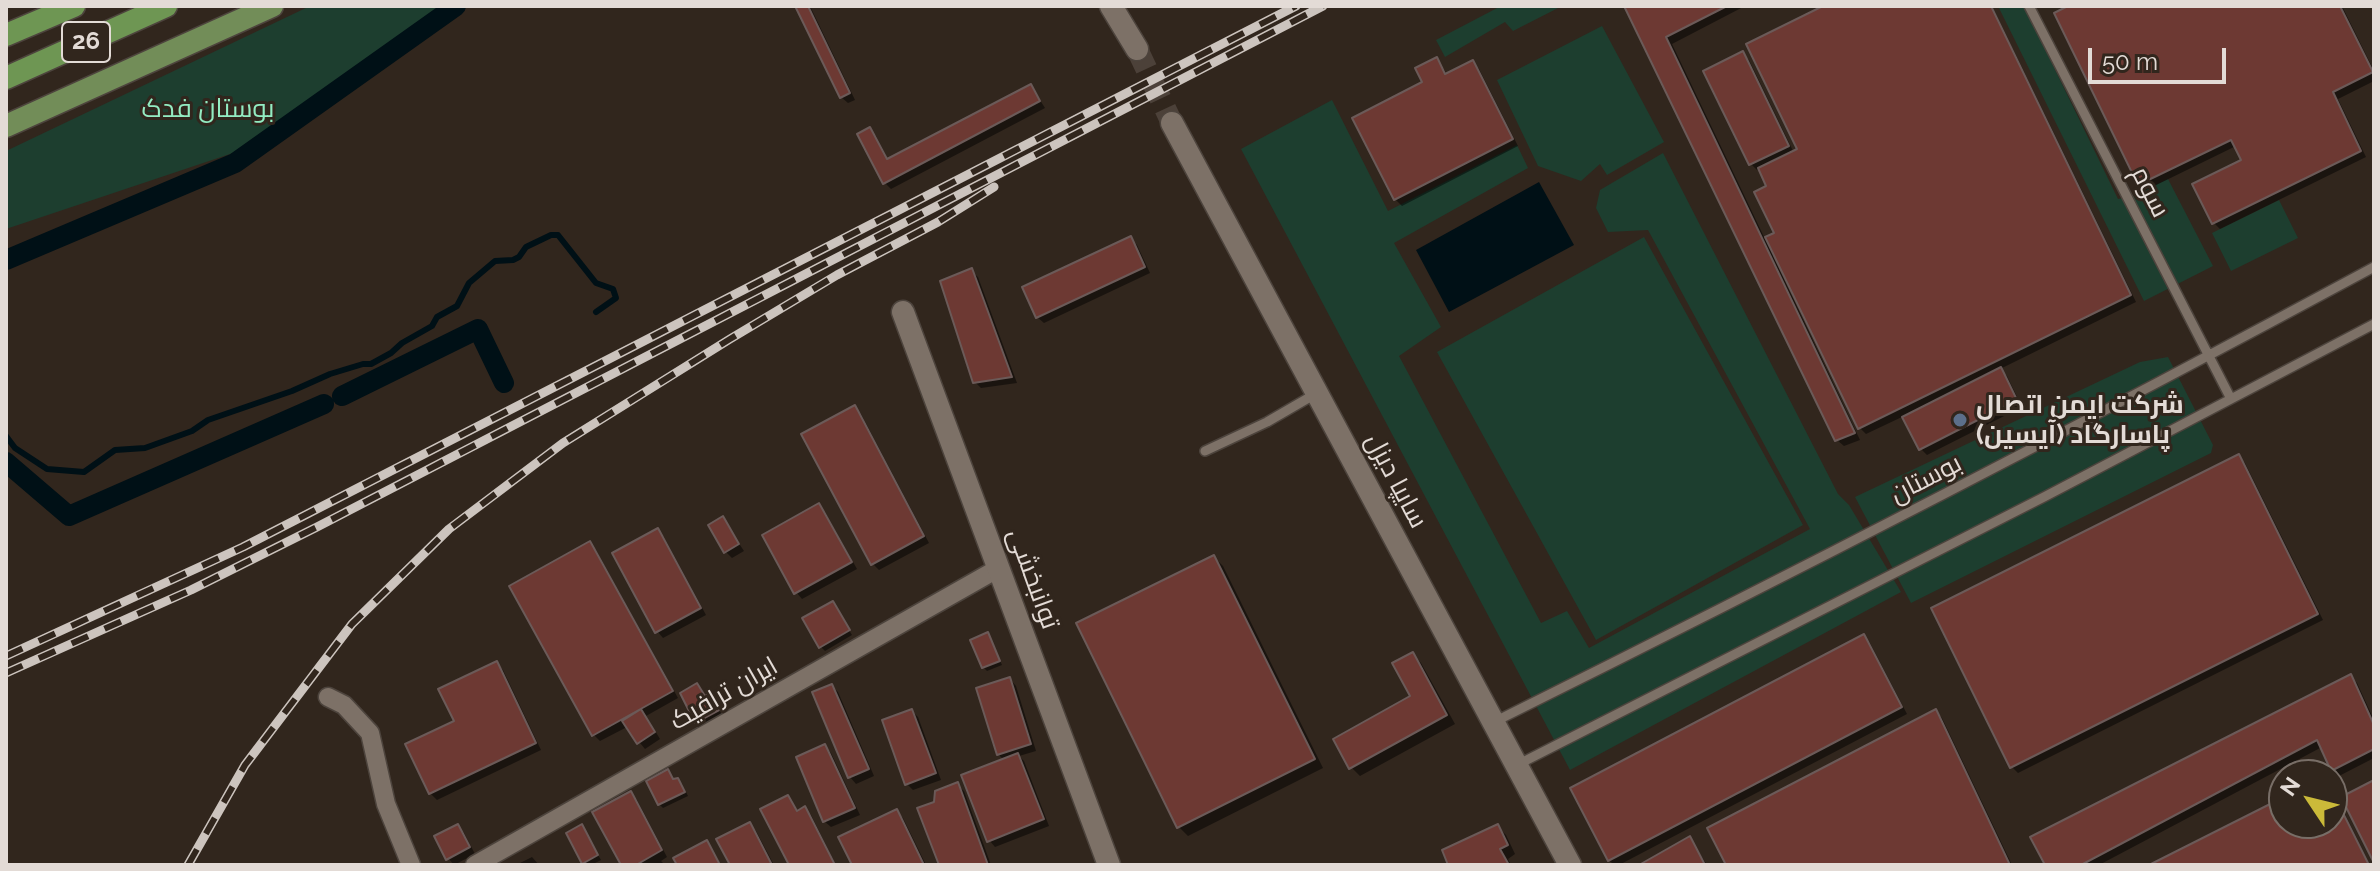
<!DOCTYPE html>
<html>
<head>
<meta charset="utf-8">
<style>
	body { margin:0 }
	#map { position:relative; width:2380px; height:871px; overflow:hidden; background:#31261d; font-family:Raleway,sans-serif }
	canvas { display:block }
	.frame { position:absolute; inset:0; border:8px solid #e3dbd6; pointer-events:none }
	.north { position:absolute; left:2268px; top:759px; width:80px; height:80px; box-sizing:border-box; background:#31261d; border:2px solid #786e67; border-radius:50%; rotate:305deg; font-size:22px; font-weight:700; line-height:32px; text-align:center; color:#e3dbd6 }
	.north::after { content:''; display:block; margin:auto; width:28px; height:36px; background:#cbba39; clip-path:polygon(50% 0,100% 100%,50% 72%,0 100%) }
	.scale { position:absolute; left:2088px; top:48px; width:138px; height:36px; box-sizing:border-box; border:4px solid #e3dbd6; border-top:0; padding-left:10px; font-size:24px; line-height:28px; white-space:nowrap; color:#e3dbd6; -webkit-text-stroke:6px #31261d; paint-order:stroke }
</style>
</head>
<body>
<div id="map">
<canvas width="2380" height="871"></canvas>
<div class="frame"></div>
<div class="north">N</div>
<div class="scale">50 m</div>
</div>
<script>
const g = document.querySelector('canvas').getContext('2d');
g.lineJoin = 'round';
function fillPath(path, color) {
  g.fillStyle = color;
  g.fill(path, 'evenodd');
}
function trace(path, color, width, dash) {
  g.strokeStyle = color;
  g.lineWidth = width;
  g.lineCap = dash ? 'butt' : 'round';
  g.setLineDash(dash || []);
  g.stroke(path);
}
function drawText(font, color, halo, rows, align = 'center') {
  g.font = font + ' Raleway,Cairo,sans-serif';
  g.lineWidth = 6;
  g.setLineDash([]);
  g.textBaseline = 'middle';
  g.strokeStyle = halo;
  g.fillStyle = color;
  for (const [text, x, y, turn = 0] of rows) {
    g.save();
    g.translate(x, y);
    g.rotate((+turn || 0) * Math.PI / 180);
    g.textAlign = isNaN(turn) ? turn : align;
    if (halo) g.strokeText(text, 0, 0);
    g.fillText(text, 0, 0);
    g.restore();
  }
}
fillPath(new Path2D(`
	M310,6H441L233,153L6,229V151Z
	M1501,6H1562L1513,31L1505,22L1445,57L1436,40Z
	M1998,6H2024L2118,199L2133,196L2168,179L2213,266L2144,301Z
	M1602,26L1664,142L1607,175L1600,164L1581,181L1538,166L1497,80Z
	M1332,100L1388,211L1517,145L1528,168L1394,243L1441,327L1399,356L1541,623L1567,611L1589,648L1810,529L1648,230L1608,232L1596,208L1600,190L1663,153L1838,494L1849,505L1901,592L1570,770L1241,149Z
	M2279,200L2298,238L2231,271L2212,233Z
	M1644,237L1803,525L1596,640L1437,352Z
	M2168,357L2213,445L2211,453L1911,603L1855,497L2140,362Z`), '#1d3e2f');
fillPath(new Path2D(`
	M1539,182L1574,245L1449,312L1416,250Z`), '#001016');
fillPath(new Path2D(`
	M798,6H810L855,100L848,103L841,97Z
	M1627,6H1745L1672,44L1765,239L1777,233L1769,187L1760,169L1757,170L1751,164L1743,54L1749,60L1794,153L1800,150L1828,6H1992L2136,302L2000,369L2007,376L2022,407L1927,455L1920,448L1904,416L1866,434L1860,428L1776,255L1773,256L1860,440L1844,446L1837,440Z
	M2072,6H2342L2374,71V81L2338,99L2366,157L2220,229L2214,223L2243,161L2236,146L2146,190L2139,184Z
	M1436,59L1448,75L1472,62L1479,69L1518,146L1402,206L1395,199Z
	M1031,86L1045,108L891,189L885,183L870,130L876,136L889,161Z
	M1130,238L1137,245L1150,273L1044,323L1037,317Z
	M971,271L978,277L1017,383L981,388L975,382Z
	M854,407L861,414L929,543L879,570L873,564Z
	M2239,456L2245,463L2323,620L2018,773L2012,767Z
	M819,506L825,512L857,569L802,599L796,592Z
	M722,518L744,551L732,558L726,552Z
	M658,531L664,537L706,615L663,638L657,631Z
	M589,543L596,550L678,698L646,716L660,739L645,749L627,727L600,741L594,735Z
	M1214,557L1223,566L1323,768L1188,836L1179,827Z
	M833,604L852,635L825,651L821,647Z
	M988,635L1002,665L987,671L983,667Z
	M1864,636L1870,643L1907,714L1619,865H1614L1609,860Z
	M1413,654L1421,663L1455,724L1360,776L1351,767L1413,697Z
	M497,664L503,670L541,750L437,800L430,793Z
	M2351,677L2357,683L2374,720V758L2339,776L2332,769L2322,747L2099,865H2047Z
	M1010,679L1016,686L1036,751L1019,756L1024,761L1049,826L995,847L989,840L1004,760L998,754Z
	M832,686L838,692L874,776L856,784L850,777Z
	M712,695L724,713L701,725L697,721L706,698Z
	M912,711L918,717L941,780L913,790L907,784Z
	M1936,711L1942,718L2012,865H1728Z
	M825,746L831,753L860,815L831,827L824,821Z
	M667,772L674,781L678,780L682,784L688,796L663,808L659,804Z
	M957,785L964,791L991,865H941L936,804Z
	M2332,788L2370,865H2153L2284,799V823H2332Z
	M631,794L637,800L667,857L661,861L665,865H623Z
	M788,797L799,812L805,809L811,815L836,865H791Z
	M896,811L903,818L926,865H854Z
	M749,824L756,831L774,865H732Z
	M458,826L464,833L475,854L454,865L448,858Z
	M1497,826L1506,835L1515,854L1508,859L1511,865H1451Z
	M582,827L601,860L591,865L584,863Z
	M1690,838L1707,865H1643Z
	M532,857L539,865H521L520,863Z`), '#0007');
trace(new Path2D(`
	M6,436L15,448L47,469L84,472L115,450L145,448L192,431L208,420L292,391L330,374L363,364H371L391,353L402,343L432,326L437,317L457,306L469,283L495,261L513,260L519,257L526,247L551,235H558L596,283L613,289L616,298L596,312`), '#001016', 6);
trace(new Path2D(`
	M6,260L235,163L456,6
	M342,396L478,329L504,383
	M6,462L69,516L324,404`), '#001016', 20);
const building = new Path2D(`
	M795,6H808L850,93L840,98Z
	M1624,6H1727L1666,37L1855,433L1835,441Z
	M1823,6H1991L2131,295L1858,429L1765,237L1774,233L1754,192L1766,186L1758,168L1797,149L1746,44Z
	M2068,6H2340L2373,72L2333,92L2361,151L2212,224L2192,184L2241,160L2231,140L2138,185L2054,13Z
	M1743,51L1789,146L1749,165L1703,71Z
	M1437,57L1445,74L1473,60L1513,139L1394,200L1352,118L1422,82L1415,68Z
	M1031,84L1040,101L883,184L857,134L870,127L887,159Z
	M1131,236L1145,267L1036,318L1022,287Z
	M972,268L1012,377L973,383L940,281Z
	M2001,367L2017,400L1919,450L1902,417Z
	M855,405L924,536L871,565L801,434Z
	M2239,454L2318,614L2010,768L1931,608Z
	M819,503L852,562L794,594L762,535Z
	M723,516L739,544L724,553L708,525Z
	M658,528L701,608L655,633L612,553Z
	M590,541L673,691L592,736L509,586Z
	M1214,555L1315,759L1177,828L1076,623Z
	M833,601L850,630L819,648L802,618Z
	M988,632L1000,661L982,668L970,640Z
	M1864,634L1902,707L1608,861L1570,788Z
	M1413,652L1447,715L1349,769L1333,739L1410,696L1392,663Z
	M497,661L536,743L429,794L405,744L454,721L438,689Z
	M2351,674L2374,725V749L2331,771L2317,740L2081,865H2045L2030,837Z
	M1010,677L1031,744L997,755L976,688Z
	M697,683L705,696L712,692L721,709L695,723L680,693Z
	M832,684L869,769L848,778L812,692Z
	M641,709L655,732L637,744L622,721Z
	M912,709L936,773L905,785L882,720Z
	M1936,709L2010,865H1726L1707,828Z
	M825,744L855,808L823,822L796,757Z
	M1018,753L1044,819L987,842L961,775Z
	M668,769L673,779L678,778L685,792L658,805L646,781Z
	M2374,780V863L2341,797Z
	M958,782L988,865H939L917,808L934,802L935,791Z
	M631,791L662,850L636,865H621L592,812Z
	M2332,791L2369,865H2149L2284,797V823H2332Z
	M788,795L797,811L805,806L835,865H789L760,809Z
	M897,809L924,865H852L838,837Z
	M750,822L772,865H730L716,839Z
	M458,824L470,847L446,860L434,836Z
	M582,824L598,855L582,864L566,833Z
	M1498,824L1508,845L1500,849L1509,865H1448L1442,850Z
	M1690,836L1705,865H1639Z
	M707,840L720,865H677L673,858Z`);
fillPath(building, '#6d3933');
trace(building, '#6b5a58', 2);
trace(new Path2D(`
	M1137,49L1172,123`), '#4c4139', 22, [22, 11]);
const service = new Path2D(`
	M2029,6L2231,399
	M1205,451L1267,422L1317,393
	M1494,722C1790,575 2083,424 2374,267
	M1517,765L2044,497L2374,324`);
const minor = new Path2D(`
	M328,697L344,705L370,733L386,804L411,865
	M475,865L999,568`);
const tertiary = new Path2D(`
	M1111,6L1137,49
	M1172,123L1570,865
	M903,312L1109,865`);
const primary = new Path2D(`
	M6,126L272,6`);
const trunk = new Path2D(`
	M6,35L74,6
	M6,78L166,6`);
trace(service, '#4d443d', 12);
trace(minor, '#4d443d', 21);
trace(tertiary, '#4d443d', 25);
trace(primary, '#4d443d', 25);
trace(trunk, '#4d443d', 25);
trace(service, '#7d7167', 9);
trace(minor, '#7d7167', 18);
trace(tertiary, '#7d7167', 22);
trace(primary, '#728d58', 22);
trace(trunk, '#6e9653', 22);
const rail = new Path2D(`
	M6,656L243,547L1296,6
	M6,673L191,590L317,527L1323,6
	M188,865L245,765L352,624L449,529L563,443L730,339L837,275L938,222L994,187`);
trace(rail, '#ccc4be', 9);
trace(rail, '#31261d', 6, [18]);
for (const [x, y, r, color] of [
	[1960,420,8,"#5c6f8a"]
]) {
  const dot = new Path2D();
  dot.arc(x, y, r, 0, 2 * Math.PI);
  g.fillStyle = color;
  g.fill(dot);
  trace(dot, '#31261d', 3);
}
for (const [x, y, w] of [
	[86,42,48]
]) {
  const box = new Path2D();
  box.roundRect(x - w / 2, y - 20, w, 40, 6);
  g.fillStyle = '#31261d';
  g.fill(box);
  trace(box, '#e3dbd6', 2);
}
drawText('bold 24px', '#e3dbd6', null, [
	["26",86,42]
]);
drawText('26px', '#93ecc2', '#31261d', [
	["بوستان فدک",208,109]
]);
drawText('26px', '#e3dbd6', '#31261d', [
	["سوم",2150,192,63],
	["بوستان",1926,479,-27],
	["سایپا دیزل",1396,481,62],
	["توانبخشی",1033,579,70],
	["ایران ترافیک",724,694,-30]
]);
drawText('bold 26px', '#e3dbd6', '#31261d', [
	["شرکت ایمن اتصال",1976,405],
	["پاسارگاد (آیسین)",1976,435]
], 'left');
</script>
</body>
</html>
